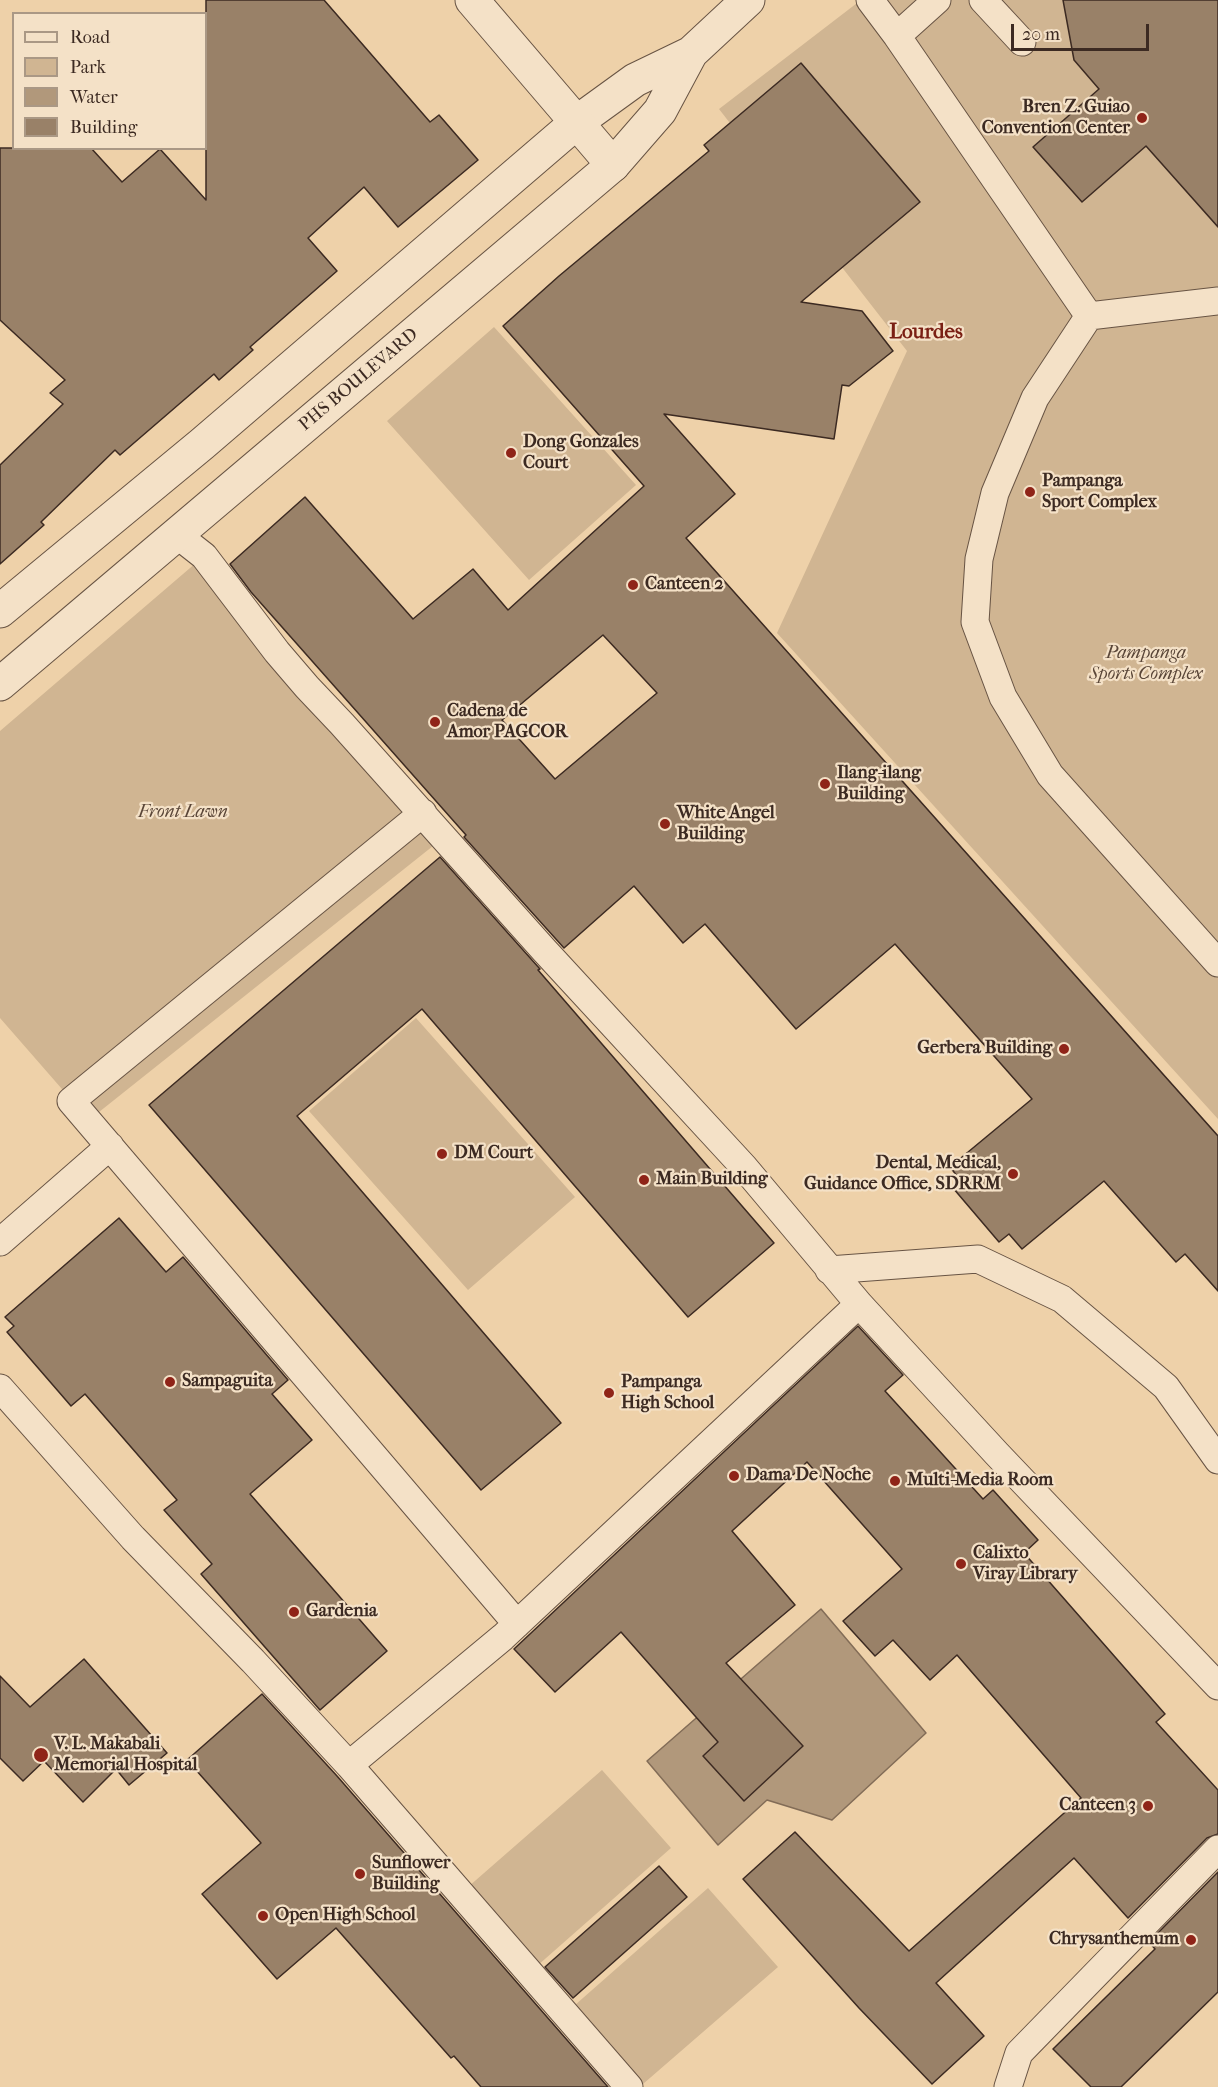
<!DOCTYPE html>
<html>
<head>
<meta charset="utf-8">
<style>
	body { margin:0 }
	#map { position:relative; width:1218px; height:2087px; overflow:hidden; background:#eed1a9; font-family:"IM FELL French Canon",serif }
	canvas { display:block }
	.legend { position:absolute; left:12px; top:12px; width:195px; height:138px; box-sizing:border-box; background:#f4e1c7; border:2px solid #aa9885; margin:0; padding:8px 10px; list-style:none; font-size:18px; color:#3c2a22 }
	.legend li { display:flex; align-items:center; gap:12px; height:30px }
	.legend b { width:30px; border:2px solid #aa9885 }
	.scale { position:absolute; left:1011px; top:24px; width:138px; height:27px; box-sizing:border-box; border:3px solid #3c2a22; border-top:0; padding-left:8px; font-size:18px; line-height:21px; white-space:nowrap; color:#3c2a22; -webkit-text-stroke:4px #f4e1c7; paint-order:stroke }
</style>
</head>
<body>
<div id="map">
<canvas width="1218" height="2087"></canvas>
<ul class="legend">
<li><b style="height:8px;background:#f4e1c7"></b>Road</li>
<li><b style="height:16px;background:#d0b592"></b>Park</li>
<li><b style="height:16px;background:#b1987b"></b>Water</li>
<li><b style="height:16px;background:#998168"></b>Building</li>
</ul>
<div class="scale">20 m</div>
</div>
<script>
const g = document.querySelector('canvas').getContext('2d');
g.lineJoin = 'round';
function fillPath(path, color) {
  g.fillStyle = color;
  g.fill(path, 'evenodd');
}
function trace(path, color, width, dash) {
  g.strokeStyle = color;
  g.lineWidth = width;
  g.lineCap = dash ? 'butt' : 'round';
  g.setLineDash(dash || []);
  g.stroke(path);
}
function drawText(font, color, halo, rows, align = 'center') {
  g.font = font + ' "IM FELL French Canon",serif';
  g.lineWidth = 4.5;
  g.setLineDash([]);
  g.textBaseline = 'middle';
  g.strokeStyle = halo;
  g.fillStyle = color;
  for (const [text, x, y, turn = 0] of rows) {
    g.save();
    g.translate(x, y);
    g.rotate((+turn || 0) * Math.PI / 180);
    g.textAlign = isNaN(turn) ? turn : align;
    if (halo) g.strokeText(text, 0, 0);
    g.fillText(text, 0, 0);
    g.restore();
  }
}
fillPath(new Path2D(`
	M861,0H1218V1119L777,633L907,351L719,109Z
	M494,327L636,485L529,580L387,421Z
	M204,556L443,838L89,1120L0,1018V731Z
	M416,1018L575,1197L468,1290L309,1111Z
	M602,1770L671,1848L537,1966L468,1887Z
	M708,1888L778,1967L643,2084L575,2005Z`), '#d0b592');
const water = new Path2D(`
	M821,1609L926,1733L832,1820L767,1800L718,1845L647,1761Z`);
fillPath(water, '#b1987b');
trace(water, '#826c57', 1.5);
const building = new Path2D(`
	M206,0H324L430,122L439,115L478,160L398,227L364,187L308,238L337,271L250,347L253,350L219,380L214,374L120,455L115,450L41,522L44,525L0,564V465L63,404L50,393L65,380L0,320V148H91L122,182L160,149L206,200Z
	M1063,0H1218V227L1146,146L1082,202L1033,147L1099,89L1074,60Z
	M801,63L920,202L801,302L862,311L893,351L849,386L842,385L834,439L664,414L735,494L686,538L1218,1136V1291L1185,1254L1176,1262L1104,1181L1022,1249L1009,1234L999,1242L953,1188L961,1181L950,1167L1032,1099L895,944L796,1029L705,924L683,943L634,886L564,948L464,837L466,835L251,592L230,564L305,497L413,619L473,569L508,610L644,486L503,326L559,276L709,151L704,145ZM603,635L657,693L555,779L502,720Z
	M440,857L540,969L538,970L774,1243L688,1317L422,1009L297,1116L561,1423L481,1490L149,1105Z
	M119,1218L166,1272L183,1257L288,1380L272,1394L312,1440L250,1494L387,1651L320,1710L201,1574L212,1564L164,1510L177,1500L85,1394L71,1406L7,1332L14,1326L5,1317Z
	M858,1326L903,1375L885,1391L983,1499L993,1490L1038,1540L1024,1553L1165,1714L1156,1722L1218,1790V1834L1207,1838L1128,1918L1074,1858L936,1983L984,2036L932,2084L859,2008L743,1879L795,1832L909,1951L1081,1798L957,1655L930,1680L893,1640L875,1656L843,1621L902,1569L807,1462L732,1531L795,1605L726,1663L803,1746L744,1801L703,1756L718,1742L621,1632L555,1692L514,1649Z
	M84,1659L167,1753L129,1785L116,1769L83,1802L44,1761L23,1781L0,1758V1676L30,1707Z
	M262,1694L337,1776L608,2087H481L454,2056L451,2058L336,1928L277,1979L202,1894L261,1843L187,1760Z
	M659,1866L687,1897L573,1998L545,1967Z
	M1218,1872V1992L1121,2087H1091L1053,2049L1155,1949L1149,1942Z`);
fillPath(building, '#998168');
trace(building, '#3c2a22', 1.5);
const service = new Path2D(`
	M870,0L897,36
	M937,0L897,36L1089,316
	M983,0L1022,42
	M1089,316L1035,398L995,493L979,559L975,622L1003,697L1050,775L1218,963
	M1089,316L1218,301
	M176,534L204,556L277,652L307,687L342,724L544,950L744,1167L859,1304
	M423,813L71,1101L517,1624
	M0,1242L110,1146
	M829,1270L978,1259L1062,1299L1166,1387L1218,1460
	M0,1388L133,1538L253,1661L349,1765L629,2087
	M349,1765L503,1637L859,1304L997,1454L1218,1686
	M1008,2087L1019,2053L1218,1849`);
const minor = new Path2D(`
	M577,122L635,80L691,53L748,0
	M613,165L660,111L691,53`);
const tertiary = new Path2D(`
	M0,611L202,444L577,122
	M0,684L613,165L472,0`);
trace(service, '#685444', 29);
trace(minor, '#685444', 35);
trace(tertiary, '#685444', 35);
trace(service, '#f4e1c7', 27);
trace(minor, '#f4e1c7', 33);
trace(tertiary, '#f4e1c7', 33);
for (const [x, y, r, color] of [
	[1142,118,6,"#8f2418"],
	[511,453,6,"#8f2418"],
	[1030,492,6,"#8f2418"],
	[633,585,6,"#8f2418"],
	[435,722,6,"#8f2418"],
	[825,784,6,"#8f2418"],
	[665,824,6,"#8f2418"],
	[1064,1049,6,"#8f2418"],
	[442,1154,6,"#8f2418"],
	[1013,1174,6,"#8f2418"],
	[644,1180,6,"#8f2418"],
	[170,1382,6,"#8f2418"],
	[609,1393,6,"#8f2418"],
	[734,1476,6,"#8f2418"],
	[895,1481,6,"#8f2418"],
	[961,1564,6,"#8f2418"],
	[294,1612,6,"#8f2418"],
	[41,1755,8,"#8f2418"],
	[1148,1806,6,"#8f2418"],
	[360,1874,6,"#8f2418"],
	[263,1916,6,"#8f2418"],
	[1191,1940,6,"#8f2418"]
]) {
  const dot = new Path2D();
  dot.arc(x, y, r, 0, 2 * Math.PI);
  g.fillStyle = color;
  g.fill(dot);
  trace(dot, '#f4e1c7', 2);
}
drawText('bold 18px', '#3c2a22', '#f4e1c7', [
	["Bren Z. Guiao",1130,108,"right"],
	["Convention Center",1130,129,"right"],
	["Dong Gonzales",523,443],
	["Court",523,464],
	["Pampanga",1042,482],
	["Sport Complex",1042,503],
	["Canteen 2",645,585],
	["Cadena de",447,712],
	["Amor PAGCOR",447,733],
	["Ilang-ilang",837,774],
	["Building",837,795],
	["White Angel",677,814],
	["Building",677,835],
	["Gerbera Building",1052,1049,"right"],
	["DM Court",454,1154],
	["Dental, Medical,",1001,1164,"right"],
	["Guidance Office, SDRRM",1001,1185,"right"],
	["Main Building",656,1180],
	["Sampaguita",182,1382],
	["Pampanga",621,1383],
	["High School",621,1404],
	["Dama De Noche",746,1476],
	["Multi-Media Room",907,1481],
	["Calixto",973,1554],
	["Viray Library",973,1575],
	["Gardenia",306,1612],
	["V. L. Makabali",54,1745],
	["Memorial Hospital",54,1766],
	["Canteen 3",1136,1806,"right"],
	["Sunflower",372,1864],
	["Building",372,1885],
	["Open High School",275,1916],
	["Chrysanthemum",1179,1940,"right"]
], 'left');
drawText('18px', '#3c2a22', '#f4e1c7', [
	["PHS BOULEVARD",359,380,-40]
]);
drawText('italic 18px', '#5a4638', '#f4e1c7', [
	["Pampanga",1146,654],
	["Sports Complex",1146,675],
	["Front Lawn",183,813]
]);
drawText('bold 21px', '#7a1f14', '#f4e1c7', [
	["Lourdes",926,333]
]);
</script>
</body>
</html>
